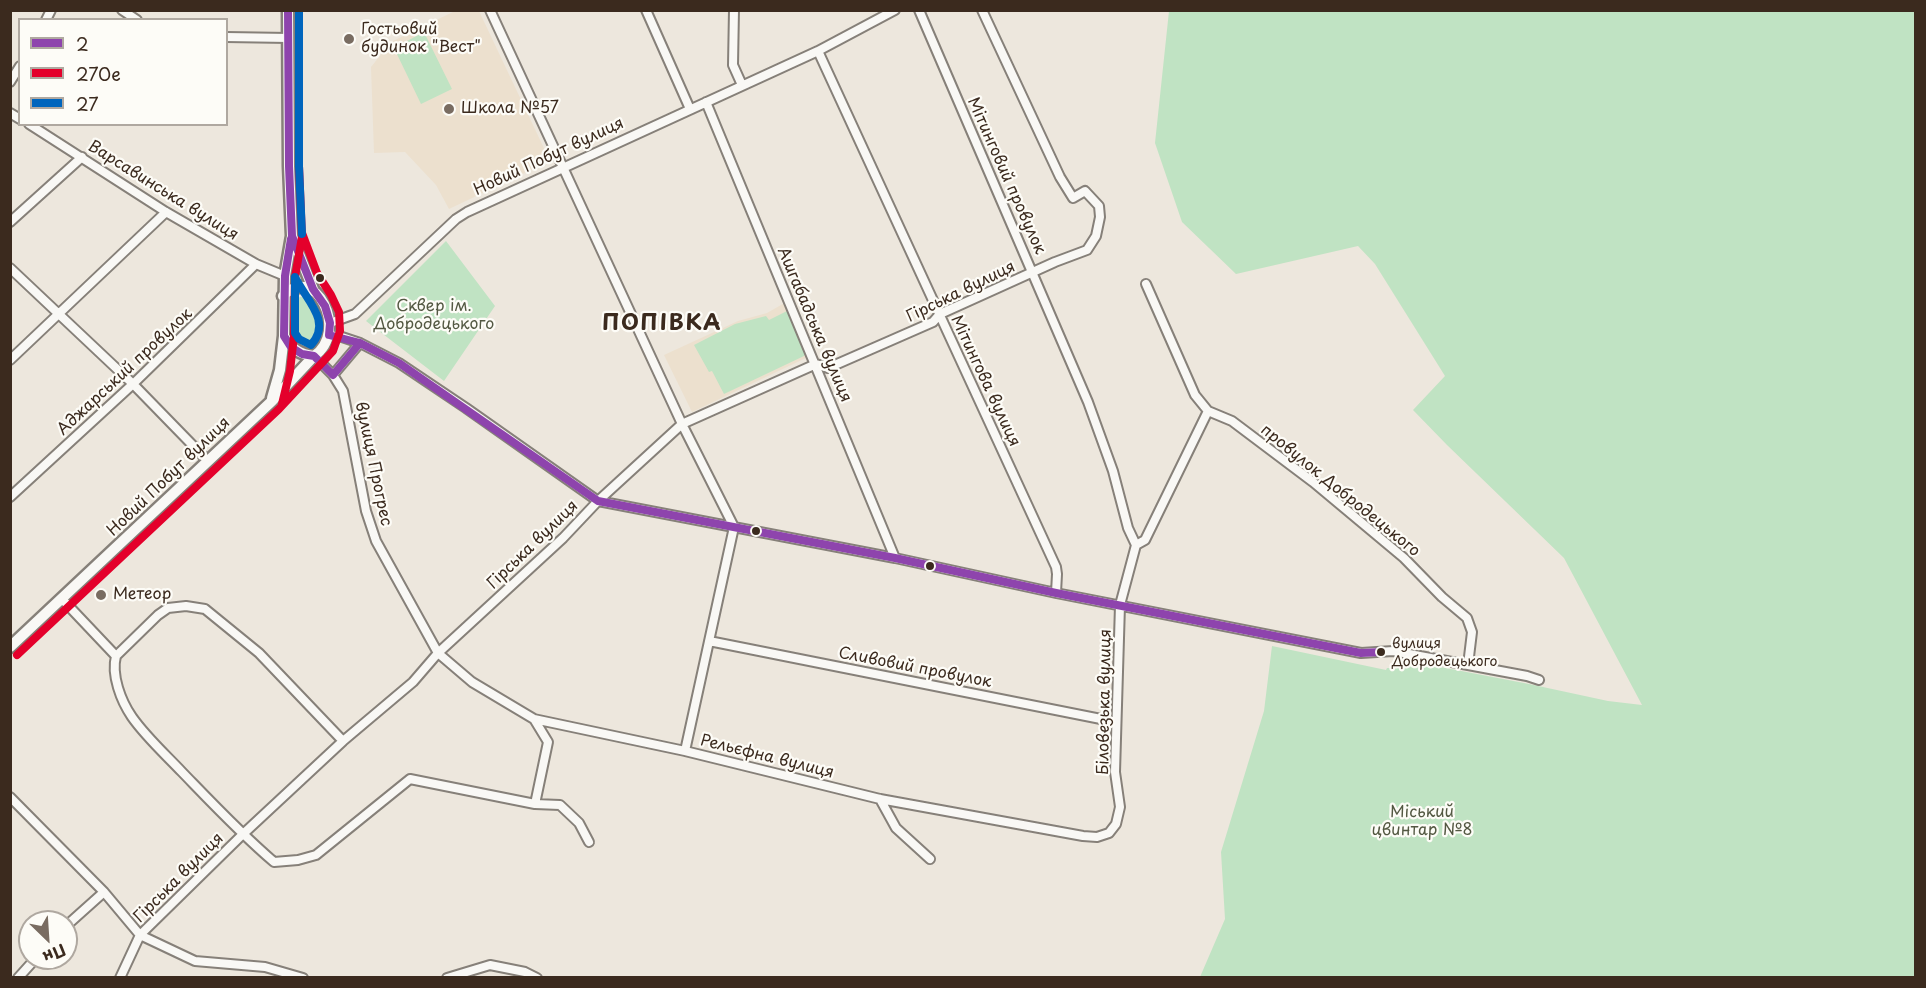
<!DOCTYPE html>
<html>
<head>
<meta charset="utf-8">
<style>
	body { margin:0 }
	#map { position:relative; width:1926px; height:988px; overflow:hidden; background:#ede7dd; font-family:"Playpen Sans",sans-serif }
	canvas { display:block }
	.frame { position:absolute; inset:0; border:12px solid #3b2a1e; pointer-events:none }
	.legend { position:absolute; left:18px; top:18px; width:210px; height:108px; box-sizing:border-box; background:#fdfcf7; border:2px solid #afa8a0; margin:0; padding:8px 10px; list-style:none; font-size:18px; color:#3b2a1e }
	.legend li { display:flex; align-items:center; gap:12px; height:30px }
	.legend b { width:30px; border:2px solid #afa8a0 }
	.north { position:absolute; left:18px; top:910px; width:60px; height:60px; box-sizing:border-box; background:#fdfcf7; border:2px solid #afa8a0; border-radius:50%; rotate:155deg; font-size:16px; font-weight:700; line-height:24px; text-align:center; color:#3b2a1e }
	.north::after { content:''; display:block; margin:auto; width:21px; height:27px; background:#796c61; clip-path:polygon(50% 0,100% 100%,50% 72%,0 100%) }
</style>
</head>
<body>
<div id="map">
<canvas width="1926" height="988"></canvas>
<div class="frame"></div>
<ul class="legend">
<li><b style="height:8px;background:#8e44ad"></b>2</li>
<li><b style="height:8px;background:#e4002b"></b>270е</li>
<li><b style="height:8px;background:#0065bd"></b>27</li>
</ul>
<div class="north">Пн</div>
</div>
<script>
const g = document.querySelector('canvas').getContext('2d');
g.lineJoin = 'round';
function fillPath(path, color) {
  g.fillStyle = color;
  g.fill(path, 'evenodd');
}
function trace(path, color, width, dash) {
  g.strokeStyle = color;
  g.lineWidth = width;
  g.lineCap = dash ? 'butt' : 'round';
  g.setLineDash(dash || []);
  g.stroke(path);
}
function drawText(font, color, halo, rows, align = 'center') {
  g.font = font + ' "Playpen Sans",sans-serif';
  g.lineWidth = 4.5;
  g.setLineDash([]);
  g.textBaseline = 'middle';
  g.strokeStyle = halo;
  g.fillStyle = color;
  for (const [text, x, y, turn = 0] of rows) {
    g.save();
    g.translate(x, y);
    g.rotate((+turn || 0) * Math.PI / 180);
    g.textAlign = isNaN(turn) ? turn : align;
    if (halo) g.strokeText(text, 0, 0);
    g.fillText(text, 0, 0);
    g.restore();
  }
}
fillPath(new Path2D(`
	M455,11H479L550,161L449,209L436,185L405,152L374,153L371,67L391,42Z
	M788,301L808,357L692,412L664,355L738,321L767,313Z`), '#ece0ce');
fillPath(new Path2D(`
	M1169,11H1915V977H1200L1225,919L1221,852L1264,711L1272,646L1386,670L1387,668H1396L1398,662L1404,660L1529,684L1608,701L1642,705L1564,558L1447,445L1413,410L1445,376L1375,264L1358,246L1236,274L1182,222L1155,143Z
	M424,32L452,89L421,104L394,48Z
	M446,241L495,306L444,381L366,321Z
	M300,297C325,298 336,353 302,349L293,338L294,304L295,300Z
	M787,311L806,351L804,356L724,394L712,371L709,372L694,345L735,324L766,316L769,320Z`), '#c0e3c3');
const minor = new Path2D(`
	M122,10L137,20
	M490,10L682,424L734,527L685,751
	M646,10L690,109
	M734,10L733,65L742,85
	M46,20L51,10
	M226,37L289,38
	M818,51L1056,567L1057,574L1056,593
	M10,82L20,66
	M706,102L895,558
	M10,113L20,119
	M29,124L166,212L256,264L285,276
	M10,222L82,157
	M10,268L133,384L207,460
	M1146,284L1195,395L1208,411L1232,421L1313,482L1404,558L1442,597L1467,618L1472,632L1468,665
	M330,323L355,314L456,219L467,212L818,51L895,10
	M329,335L342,337L360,343L399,363L466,408L598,501L895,558L1056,593L1361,653L1393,651L1527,676L1539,680
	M314,356L333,375L343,391L366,511L376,541L438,653L472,682L534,719L685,751L880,799L1083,836L1097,837L1109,833L1116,824L1120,807L1115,772L1120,605L1136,545L1128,528L1113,471L1088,402L919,10
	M10,360L166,212
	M333,375L360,343
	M10,497L133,384L256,264
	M1136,545L1145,540L1208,411
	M62,599L116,656
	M709,641L1116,722
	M534,719L548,742L535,804
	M343,741L259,653L205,609L186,606L168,608L158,615L116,656C111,675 121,701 132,717C146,737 165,754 182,772C212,803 241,834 274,862L298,860L316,855L410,779L535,804L560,805L579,823L589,842
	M10,797L104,892L140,935L195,961L265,967L303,978
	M880,799L896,828L930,859
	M66,926L104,892
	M18,978L36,958
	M120,978L140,935L242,835L343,741L413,682L438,653L563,538L598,501L682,424L816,364L828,368L933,322L940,314L1055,262L1087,250L1096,236L1100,217L1099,206L1085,191L1073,198L1060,177L982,10
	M447,978L490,965L525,972L537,978`);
const secondary = new Path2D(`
	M292,236L313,289
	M284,336C292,349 299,354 314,356
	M272,398L280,370L284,336L285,276L292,236L289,166L288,10
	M10,647L272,401L314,356C350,331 315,262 283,296`);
trace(minor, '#868079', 12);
trace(secondary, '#868079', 15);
trace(minor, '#f9f8f5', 8);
trace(secondary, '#f9f8f5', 10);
trace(new Path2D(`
	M288,10L289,166L292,236L313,289L325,306L330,323L329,335L360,343L399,363L598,501L895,558L1056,593L1361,653L1381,652
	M291,239L285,276L284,336L291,347L302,354L314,356L333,375L360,343`), '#8e44ad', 8);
trace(new Path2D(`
	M282,404L290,371L294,336L295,277L302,237L299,166V10
	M17,655L279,409L333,351L340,331L339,312L331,295L317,273L302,233`), '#e4002b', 8);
trace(new Path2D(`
	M299,10V166L302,234
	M295,277C305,299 333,321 311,345L299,339L295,333Z`), '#0065bd', 8);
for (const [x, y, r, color] of [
	[349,39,6,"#796c61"],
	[449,109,6,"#796c61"],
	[320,278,5,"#3b2a1e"],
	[756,531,5,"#3b2a1e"],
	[930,566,5,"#3b2a1e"],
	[101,595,6,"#796c61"],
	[1381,652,5,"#3b2a1e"]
]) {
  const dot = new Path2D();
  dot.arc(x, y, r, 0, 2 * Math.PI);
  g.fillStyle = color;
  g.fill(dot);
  trace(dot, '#fdfcf7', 2);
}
drawText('14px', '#3b2a1e', '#fdfcf7', [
	["вулиця",1392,644],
	["Добродецького",1392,662]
], 'left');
drawText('16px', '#3b2a1e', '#fdfcf7', [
	["Гостьовий",361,30],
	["будинок \"Вест\"",361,48],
	["Школа №57",461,109],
	["Метеор",113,595]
], 'left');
drawText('16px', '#3b2a1e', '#fdfcf7', [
	["Новий Побут вулиця",549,157,-25],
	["Мітинговий провулок",1006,176,66],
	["Варсавинська вулиця",163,191,32],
	["Гірська вулиця",961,292,-26],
	["Ашгабадська вулиця",814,325,67],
	["Аджарський провулок",125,372,-43],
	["Мітингова вулиця",985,381,65],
	["вулиця Прогрес",373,464,78],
	["Новий Побут вулиця",169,477,-44],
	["провулок Добродецького",1340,491,39],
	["Гірська вулиця",533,545,-44],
	["Сливовий провулок",915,668,11],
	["Біловезька вулиця",1105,702,-89],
	["Рельєфна вулиця",767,757,14],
	["Гірська вулиця",179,878,-45]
]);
drawText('16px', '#535842', '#fdfcf7', [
	["Сквер ім.",434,307],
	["Добродецького",434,325],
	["Міський",1422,813],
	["цвинтар №8",1422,831]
]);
g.letterSpacing = '1.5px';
drawText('bold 22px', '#3b2a1e', '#fdfcf7', [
	["ПОПІВКА",662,324]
]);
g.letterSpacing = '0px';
</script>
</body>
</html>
